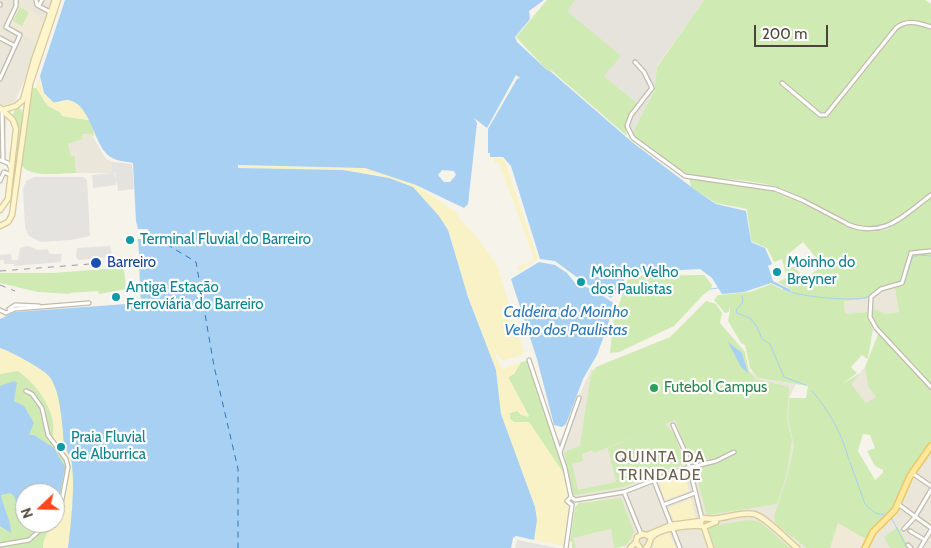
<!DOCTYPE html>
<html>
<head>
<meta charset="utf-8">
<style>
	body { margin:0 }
	#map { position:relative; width:931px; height:548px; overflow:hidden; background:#f6f3eb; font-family:Cabin,sans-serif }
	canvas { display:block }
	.north { position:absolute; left:15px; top:483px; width:50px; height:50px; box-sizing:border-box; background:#fff; border:1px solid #b7b4af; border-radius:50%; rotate:249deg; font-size:14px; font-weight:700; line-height:20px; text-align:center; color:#4b4438 }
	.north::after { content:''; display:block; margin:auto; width:18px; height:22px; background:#ff4719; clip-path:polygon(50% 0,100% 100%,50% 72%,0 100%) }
	.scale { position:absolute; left:754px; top:25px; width:74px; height:22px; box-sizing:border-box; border:2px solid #4b4438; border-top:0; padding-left:6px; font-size:15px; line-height:18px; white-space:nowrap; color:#4b4438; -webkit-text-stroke:4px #fff; paint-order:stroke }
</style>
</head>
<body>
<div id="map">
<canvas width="931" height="548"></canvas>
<div class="north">N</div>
<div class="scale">200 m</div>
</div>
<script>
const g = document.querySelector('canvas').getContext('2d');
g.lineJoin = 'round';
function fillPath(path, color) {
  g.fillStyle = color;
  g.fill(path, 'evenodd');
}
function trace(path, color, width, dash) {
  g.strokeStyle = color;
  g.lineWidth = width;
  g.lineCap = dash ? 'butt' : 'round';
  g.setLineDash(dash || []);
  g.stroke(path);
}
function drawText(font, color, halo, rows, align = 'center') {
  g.font = font + ' Cabin,sans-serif';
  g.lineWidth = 4.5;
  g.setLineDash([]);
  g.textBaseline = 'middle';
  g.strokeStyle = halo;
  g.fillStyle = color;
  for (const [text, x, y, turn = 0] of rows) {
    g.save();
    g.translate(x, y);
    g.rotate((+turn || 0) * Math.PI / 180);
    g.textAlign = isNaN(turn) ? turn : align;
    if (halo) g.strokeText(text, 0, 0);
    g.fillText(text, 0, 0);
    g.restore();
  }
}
fillPath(new Path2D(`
	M0,0H59L7,120L2,160L0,159Z
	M82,134H91L106,159L116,163H112V173H76L75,156H71L68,144L83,139Z
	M895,285L899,312L886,314L875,309L870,312L845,314L844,300L868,298L881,287Z
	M865,367L868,387L876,397L866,403L850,384Z
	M591,369L595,371L745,374L752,372L761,379L796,384L789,398L788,420L794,446L786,480L793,539L806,548H623L631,541L598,500L579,503L568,496V488L554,441L561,439L564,434L565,428Z
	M931,444V548H830L923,453Z
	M611,529L614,548H576L572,538Z`), '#eae6d9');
fillPath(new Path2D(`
	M575,0H704L657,66L654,91L632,134H628L625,124L637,103L604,76L567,10Z`), '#e6e2dc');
fillPath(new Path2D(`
	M20,5L40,16L39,19L44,23L37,42L24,36L23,32L12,26L11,22Z
	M838,523L866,539L863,548H830Z`), '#efe9d5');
fillPath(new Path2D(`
	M547,0H575L568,10L569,13L621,56L604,76L637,103L625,124L627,136L552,71L547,70L516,37Z
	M704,0H925L931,4V192C917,203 901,219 884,225C851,237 806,195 774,186C748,179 718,179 691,176L680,171L636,138L632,134L654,91L657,67Z
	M20,7L29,12L22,26L13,21Z
	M33,88H37L45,102L61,113L62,116L89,120L82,109L131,161L117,160L93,128L94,137L91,134H82L83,139L68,144L71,156H75L76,173C61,173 27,179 20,163Z
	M16,108L21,109L23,115L19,151H15L18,129L12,115Z
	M689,178L764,187L780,192L844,224L872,232L888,229L931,198V249L910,251L908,254L900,284L881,287L868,298L844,301L845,314L868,312L873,329L868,358L867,359L862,355L851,367L857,373L841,385L860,373L851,384L866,403L876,397L868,387L865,367L879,332L931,388V444L923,452L894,509L866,539L838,523L830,548H806L776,524L774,517L786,480L794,446L788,420L789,398H806L808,386L758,378L750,368L745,345L741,343L728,321L730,311L729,306V312L725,313L714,300L718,295L750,292L771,284L790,293L792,290L778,282L787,278L782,259L774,262L767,248L751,241L747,209L716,203L691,187ZM803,242L822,265L805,280L786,256ZM863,434L870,435L875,448L867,451L875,466L883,470V473L875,480L858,451Z
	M931,253V385L873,322L872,311L875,309L886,314L899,312L895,288L903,285L912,254Z
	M117,268L124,269L126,289L99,294L98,291L68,293L72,294L38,292L0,283V273H53Z
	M704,275L712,285L711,289L703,295L674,326L619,352L610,353L613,322L629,276Z
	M706,301L716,304L722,313L720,323L745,352L749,371L755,379L789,387L787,420L792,441L786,477L777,504L707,515L695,472L675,420L665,424L675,435L684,464L623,487L575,495L573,494L564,452L585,444L580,445L591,374L596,367L670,337ZM650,430L608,448L616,482L578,490L572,464L583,461L582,454L592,450L594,453Z
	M48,345L66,363L74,377L72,393L94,450L95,470L103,496L105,513L119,548H68L69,521L64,548H0V360L8,354L27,366L36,380L47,391L55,407L60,430L64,432L56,391L48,375L0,346L20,351L26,356ZM25,493H55V523H25Z
	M527,361L565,475L549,454L510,419V413L517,410L529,416L508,377L514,374L521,362Z
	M621,498L634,532C630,543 626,548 614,548L611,529L573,538L576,548H572V542L570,541L575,507L579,503Z
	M749,520L760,522L790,548H715L708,529L711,526Z
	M898,527L909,548H890L884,537Z`), '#cfebb3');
fillPath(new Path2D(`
	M40,76C43,116 62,92 77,104C83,108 85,115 89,120L62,116L61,113L48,106L36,88Z
	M494,158H502L505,161L538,259L518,272V266L532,261L533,256L499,163L494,162Z
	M238,165L365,168L416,185L460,215L458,217L477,237L497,265L524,351V354L503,361L494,352L502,369L521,362L514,374L508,377L529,417L521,415L517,411L510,413V419L514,422H529L565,475L568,493L566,502L570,510L563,546L534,540L537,520L535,507L501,414L496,370L468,297L448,230L439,216L413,188L377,175L343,170L238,168Z
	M0,348C10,351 42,368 49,376C62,392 61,423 64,443C66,450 71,456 72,464C75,489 71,523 68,548H43C43,531 57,526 62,512C64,506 62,498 63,492C66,462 70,466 52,439C59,414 38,385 18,371L0,374Z
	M685,473L689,491L665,500L659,483Z
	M691,499L696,519L674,521L668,508Z
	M669,532L676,548H653L655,539Z`), '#faf2c7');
fillPath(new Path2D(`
	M112,162L132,164L134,189L118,191L115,173H113L116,175V185L93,188L92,175L112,173Z
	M34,177H84L87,180L90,236L71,240L41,242L29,236L25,227L23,189L26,181Z
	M28,246L38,250L48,249L49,253L52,254H62L61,262L14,266V264H4V260H0V255L11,254L12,260H18L20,248Z
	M110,246L112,255L111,257L78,260L76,256L77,248Z
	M517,540H518L558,548H515Z`), '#e5e3df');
fillPath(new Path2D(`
	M65,0H544L529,11L530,19L515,37L517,42L547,70L550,71L632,142L694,189L716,204L746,211L751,242L765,248L772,264L768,266L773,281L791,290L790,292L771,283L744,292L722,294L712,278L700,269L627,273L621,287L611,298L582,281L555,261L540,259L511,166L503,157H490V153H488V129L517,79L520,78L516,75L487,128L474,118L477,123L468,204L464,208L416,185L365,168L238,165V168L343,170L389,178L413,187L439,216L448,230L468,297L496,370L501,414L535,507L537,520L534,540L516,536L513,538L511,548H68C71,523 75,489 72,464C71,456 65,450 64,443C62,424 61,391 49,376C42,368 10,351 0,348V319L15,312L141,303C139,282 140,260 138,239H148V229H138L136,221L133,163C123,161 112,161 105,152C93,138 89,103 68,100C62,100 58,103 53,102L44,93L40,76ZM442,170L454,171L456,175L450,182H444L438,175Z
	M539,262L555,265L567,273L575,283L594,290L615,304L597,355L583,379L566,424L562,427L554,425L537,359L511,279Z
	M728,342L742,353L748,373L741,367Z
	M14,381L17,383L14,401L24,406L34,423L29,435H34L54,448L65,467L58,504L55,510V493H25V514L21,518L14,496L10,493L1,495C3,508 11,519 11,533L0,526V386Z`), '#a7d0f3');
trace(new Path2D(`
	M905,281L912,258L918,255L931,256
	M711,289L718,288
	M783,289C796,297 850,301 865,298C869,297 874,292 878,290
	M742,296L743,302L736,310L737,313L750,318L757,327L762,339L770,344L784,377L806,385
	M812,391C829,410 842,434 849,460
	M850,462L865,504L875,513L886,515
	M892,519L907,548`), '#a7d0f3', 1);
trace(new Path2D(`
	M148,233L196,262L214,366L238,469V548`), '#2c78bc', 1, [6, 5]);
const street = new Path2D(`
	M36,0L37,5L50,12
	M0,4V5
	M39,5L42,0
	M0,38L15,46
	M635,62L644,72L652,88L631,115L627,126L633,138L685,176L775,189L802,200L846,223
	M0,79L20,35L6,27L16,6V0
	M782,83L820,115H826L896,28C907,19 918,23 931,27
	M2,110L3,161
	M0,160L8,163L11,168
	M0,181L4,172L10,175
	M847,224C884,239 903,216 931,195
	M931,251L911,253L902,283L881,289L871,297L870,317L876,328L931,387
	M9,309L15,305L39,306
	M0,310L6,313L15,309L89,303
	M529,360L565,468L571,497
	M26,391L32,394L42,408L48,435L66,459L68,467L60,510L55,517
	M673,425L686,454L702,519
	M560,452L579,398
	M912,473L931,486
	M654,481L680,548
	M624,492L641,534
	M898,504L931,528
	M572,505L567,501L571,497L575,500L624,492L683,469L716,461L734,452
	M663,505L695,493
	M904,529L915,517L931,490
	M910,531L925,540
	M0,545L29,540L48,523
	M908,545L911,548
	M566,548L572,505
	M920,548L931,530`);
const secondary = new Path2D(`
	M0,108L13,120L16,129L8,199L0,210
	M3,110L16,106L23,100L34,60L55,0
	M0,226L8,222L12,215L30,84L58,0
	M701,526V521L704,518C720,522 737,511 754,514C766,517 787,540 797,548
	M704,527L716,522
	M704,527L711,548
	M647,535L671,525L701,521
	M630,548L636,542
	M640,548L636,542L637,537L643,534L648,536
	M646,548C650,545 649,542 651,538C658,528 690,525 701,526`);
const primary = new Path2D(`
	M865,548L873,532L895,510L910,476L931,446`);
trace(street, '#c2bcad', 5.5);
trace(secondary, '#d7c99a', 7);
trace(primary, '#e8c867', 8);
trace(street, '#fff', 3);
trace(secondary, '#fff5cc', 4.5);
trace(primary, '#ffe79b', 5);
trace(new Path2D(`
	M0,271L116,262
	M0,285L15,291`), '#9a9a9a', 1, [6, 6]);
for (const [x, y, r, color] of [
	[130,240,5,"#0f9aa8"],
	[96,263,6,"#1a4fb4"],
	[777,272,5,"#0f9aa8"],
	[581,282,5,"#0f9aa8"],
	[116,297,5,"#0f9aa8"],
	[654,388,5,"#2e9e5b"],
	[61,447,5,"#0f9aa8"]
]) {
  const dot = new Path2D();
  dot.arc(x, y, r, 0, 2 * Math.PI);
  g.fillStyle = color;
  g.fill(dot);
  trace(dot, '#fff', 2);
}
drawText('15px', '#0d838f', '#fff', [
	["Terminal Fluvial do Barreiro",140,240],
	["Moinho do",787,263],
	["Breyner",787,280],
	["Moinho Velho",591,273],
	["dos Paulistas",591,290],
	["Antiga Estação",126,288],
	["Ferroviária do Barreiro",126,305],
	["Praia Fluvial",71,438],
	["de Alburrica",71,455]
], 'left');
drawText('15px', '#164399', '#fff', [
	["Barreiro",107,263]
], 'left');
drawText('15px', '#27864d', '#fff', [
	["Futebol Campus",664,388]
], 'left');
drawText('italic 16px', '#2c78bc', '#fff', [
	["Caldeira do Moinho",566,312],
	["Velho dos Paulistas",566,330]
]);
g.letterSpacing = '1px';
drawText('16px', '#6e634f', '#fff', [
	["QUINTA DA",660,457],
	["TRINDADE",660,475]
]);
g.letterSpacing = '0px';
</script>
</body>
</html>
